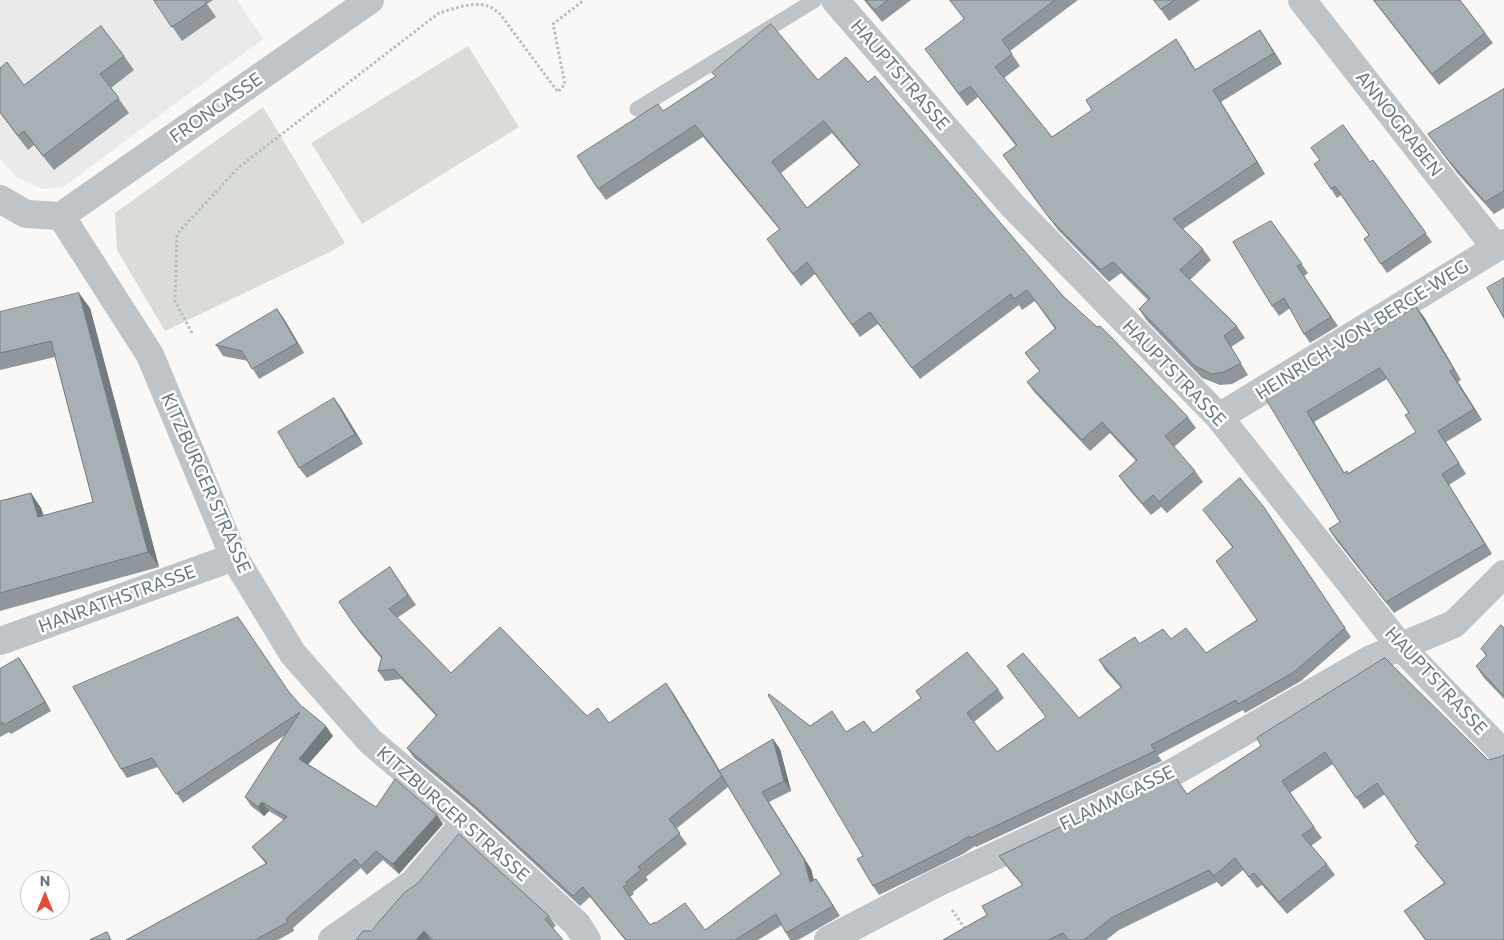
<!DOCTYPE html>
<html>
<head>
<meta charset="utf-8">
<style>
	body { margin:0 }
	#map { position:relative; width:1504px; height:940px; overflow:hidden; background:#f9f8f6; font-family:Commissioner,sans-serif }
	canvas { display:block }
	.north { position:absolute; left:20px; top:870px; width:50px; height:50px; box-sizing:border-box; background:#fff; border:1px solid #c1c8cc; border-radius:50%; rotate:0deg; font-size:14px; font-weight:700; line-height:20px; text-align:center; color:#647680 }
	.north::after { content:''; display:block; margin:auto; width:18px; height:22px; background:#df4c30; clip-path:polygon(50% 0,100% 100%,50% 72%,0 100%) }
</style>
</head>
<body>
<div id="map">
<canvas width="1504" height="940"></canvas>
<div class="north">N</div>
</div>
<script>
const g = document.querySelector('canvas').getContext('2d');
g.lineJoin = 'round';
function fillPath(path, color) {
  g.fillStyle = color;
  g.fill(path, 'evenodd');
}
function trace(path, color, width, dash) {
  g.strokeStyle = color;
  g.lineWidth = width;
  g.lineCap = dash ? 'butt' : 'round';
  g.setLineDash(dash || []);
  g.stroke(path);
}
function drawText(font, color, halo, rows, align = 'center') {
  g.font = font + ' Commissioner,sans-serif';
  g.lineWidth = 5;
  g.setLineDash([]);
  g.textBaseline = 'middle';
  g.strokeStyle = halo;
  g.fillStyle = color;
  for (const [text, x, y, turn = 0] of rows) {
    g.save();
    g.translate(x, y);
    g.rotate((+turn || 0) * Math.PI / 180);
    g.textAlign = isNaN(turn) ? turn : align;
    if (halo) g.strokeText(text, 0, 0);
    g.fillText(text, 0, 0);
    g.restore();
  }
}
fillPath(new Path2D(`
	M0,0H237L263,39L63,187L42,189L18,178L0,159Z`), '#e9eae9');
fillPath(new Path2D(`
	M468,46L519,127L362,224L311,143Z
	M263,107L345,243L330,252L165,331L117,250L115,213Z`), '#d9ddd5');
trace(new Path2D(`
	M192,333L175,301L177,234L239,167L439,13C453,9 476,0 490,7C493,8 497,12 500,14L558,92L565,84L553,24L584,0
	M952,910L966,930`), '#babdc0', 3, [2.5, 2.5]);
trace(new Path2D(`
	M637,109L815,0`), '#bfc4c8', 15);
trace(new Path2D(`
	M835,0L1012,205L1219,417L1400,646L1504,754
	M1302,0L1496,248
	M0,199L26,214L61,216
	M61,216L150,355L234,557L293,654L370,741L465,822L577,924L587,940
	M61,216L370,0
	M1219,417L1504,243
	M0,641L234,557
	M332,940L413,883L465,822
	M828,940L935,884L1172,773L1371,659L1454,624L1504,574`), '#bfc4c8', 28);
fillPath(new Path2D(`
	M154,0H213L207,4L216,17L182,41Z
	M864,0H911L882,22Z
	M950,0H1078L1010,51L1020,66L1004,78L1052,137L1184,51L1195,70L1260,30L1282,64L1221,102L1265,174L1183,229L1203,249L1211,260L1190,280L1237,326L1245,338L1231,347L1248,375L1232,384L1220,385L1202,378L1147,321L1139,309L1148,300L1121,273L1109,282L1058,230L1011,166L1016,146L978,97L967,106L933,60L964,19Z
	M1154,0H1200L1169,21Z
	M1373,0H1460L1493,43L1439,85Z
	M124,56L134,70L111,88L129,113L54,170L34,145L28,150L0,113V68L24,85Z
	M818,80L868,82L1063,296L1188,417L1196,428L1174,447L1195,471L1203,482L1167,513L1161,507L1151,515L1127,487L1119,476L1136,461L1110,433L1090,451L1035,393L1027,382L1040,372L1025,353L1055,329L1035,301L1022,310L1019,305L920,379L878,324L860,337L815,274L801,286L775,251L779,229L703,137L606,200L598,189L663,111ZM832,133L859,165L807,208L781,173Z
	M1504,89V208L1494,214L1457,173L1428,134Z
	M1373,160L1432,242L1387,273L1364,239L1369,235L1341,195L1337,198L1314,164L1370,162Z
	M1271,221L1308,273L1304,276L1338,326L1310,343L1304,334L1290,308L1279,316L1272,306Z
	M1416,307L1424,317L1461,380L1458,382L1482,420L1446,442L1466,474L1449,485L1492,554L1394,613L1336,540L1329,529L1340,522L1264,396ZM1387,379L1409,413L1416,432L1348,473H1344L1314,422Z
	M90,308L159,567L0,611V501L31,493L41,508L44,516L93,502L55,357L0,370V312Z
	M277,309L284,319L304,353L259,379L248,361L223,356L216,345Z
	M334,398L341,408L363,444L307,478L299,468Z
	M1263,506L1351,637L1301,681L1245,713L1243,710L1158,755L1162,761L976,847L975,846L963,854L879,895L873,886L863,856L810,726L846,732L873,733L998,689L1004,698L974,722L997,752L1046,717L1007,666L1079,718L1121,688L1105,670L1099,660L1140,643L1171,639L1206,653L1257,620L1232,547L1203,510Z
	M390,567L416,605L397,618L451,673L609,723L673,693L720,771L773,739L780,749L791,791L769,802L811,869L814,880L816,879L840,916L798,940H790L786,933L782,925L758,940H625L590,897L580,906L476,810L414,758L407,748L436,716L401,679L385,681L378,671L381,658L361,634L339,602ZM728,787L781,874L705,930L656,923L650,925L630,897L634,894L633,892L648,880L646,877L687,844L676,829Z
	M1504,628V699L1484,678L1476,666L1486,656L1481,649Z
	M19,658L25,667L51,711L11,734L9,732L0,737V669Z
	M1385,658L1504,940H1425L1404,911L1444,883L1423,857L1415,846L1418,843L1385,794L1364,809L1333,764L1290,793L1322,838L1311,846L1327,864L1335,875L1287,914L1262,885L1257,888L1243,870L1222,887L1217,882L1119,930L1106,940H943L987,915L1022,885L1007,867L999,856L1187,794L1261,746Z
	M290,694L303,708L333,736L308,764L376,807L443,824L399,874L383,860L367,875L361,868L293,928L294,931L278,940H126L266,864L252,847L284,820L269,811L264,816L251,806L245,797L285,735L183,803L158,767L127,778L121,769Z
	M549,916L556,926L553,928L563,940H356L371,931Z`), '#8f979c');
fillPath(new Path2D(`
	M1260,30L1268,42L1282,64L1274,53Z
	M1176,39L1184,51L1202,81L1195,70Z
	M1213,90L1221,102L1265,174L1257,162Z
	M79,293L90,308L159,567L148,552Z
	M1416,307L1424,317L1461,380L1454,369Z
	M277,309L284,319L304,353L297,343Z
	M1450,371L1458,382L1482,420L1474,409Z
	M334,398L341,408L363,444L355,434Z
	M1307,412L1314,422L1351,484L1344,473Z
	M1438,431L1446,442L1466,474L1459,463Z
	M1442,474L1449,485L1492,554L1485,544Z
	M31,493L41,508L49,532L38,517Z
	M19,658L25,667L51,711L45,702Z
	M666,683L673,693L729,786L722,776Z
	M326,726L333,736L305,768L299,759Z
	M773,739L780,749L791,791L784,781Z
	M762,792L811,869L817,893L810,882Z
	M262,802L269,811L264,816L258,807Z
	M437,815L443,824L399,874L393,864Z
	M816,879L823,889L840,916L833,906Z
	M424,931L430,940H416Z`), '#747b7f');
const building = new Path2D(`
	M154,0H204L207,3L172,27Z
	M866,0H888L875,10Z
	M950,0H1055L1002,40L1012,54L995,67L1052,137L1092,110L1086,100L1176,39L1195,70L1260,30L1274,53L1213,90L1257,162L1173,219L1203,249L1180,270L1237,326L1224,336L1241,363L1224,372L1212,374L1195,366L1139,309L1150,298L1113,262L1101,270L1050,219L1003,155L1017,145L970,86L959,94L925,49L964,19Z
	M1154,0H1175L1161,9Z
	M1374,0H1460L1485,33L1432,74Z
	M771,24L818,80L846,57L868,82L875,76L1063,296L1097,327L1100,326L1111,337L1188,417L1165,436L1195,471L1159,502L1153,495L1143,504L1119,476L1137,460L1102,422L1082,440L1027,382L1040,371L1025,353L1056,328L1027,290L1014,299L1011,294L912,368L870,312L852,325L807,262L793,274L767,239L780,229L695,125L598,189L577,156L658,104L663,111L716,76L712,73ZM824,121L860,165L807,208L772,162Z
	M101,26L124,56L100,74L119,98L43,156L24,131L18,136L0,112V68L7,62L24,85Z
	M1504,89V191L1485,202L1449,161L1428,134Z
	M1343,125L1370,162L1373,160L1426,233L1381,264L1364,239L1369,235L1335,186L1331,189L1314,164L1320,160L1311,148Z
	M1271,221L1302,264L1297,266L1331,317L1304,334L1284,298L1272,306L1233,242Z
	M1504,278V318L1487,288Z
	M79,293L148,552L0,593V501L31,493L38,517L93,502L51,341L0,353V312Z
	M1416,307L1454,369L1450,371L1474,409L1438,431L1459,463L1442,474L1485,544L1386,602L1329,529L1340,522L1264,396L1320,363L1318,360L1348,341L1351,345ZM1380,368L1409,413L1405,415L1416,432L1348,474L1347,471L1344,473L1307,412Z
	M277,309L297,343L252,369L242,351L216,345Z
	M334,398L355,434L299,468L278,432Z
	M1240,478L1263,506L1345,628L1294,672L1238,704L1236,700L1151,745L1155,751L970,838L969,836L957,844L873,886L857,859L863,856L768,695L769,694L810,726L832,711L846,732L864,721L873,733L921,698L916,691L967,652L998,689L967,713L997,752L1046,717L1007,666L1023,653L1079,718L1122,687L1099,660L1135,637L1139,644L1163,629L1171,639L1186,628L1206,653L1257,620L1216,561L1233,547L1203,510Z
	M390,567L408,595L389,609L451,673L500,627L587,716L598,708L609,723L666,683L722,776L669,819L680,833L638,867L641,870L626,882L627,884L623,887L650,925L655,922L656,923L685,903L705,930L781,874L719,771L773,739L784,781L762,792L804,859L810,882L816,879L833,906L786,933L776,914L735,940H626L583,887L573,896L468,800L407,748L437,715L394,669L378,671L382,657L354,624L339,602Z
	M238,617L289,692L303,708V707L326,726L299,759L376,807L395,779L437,815L393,864L376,851L361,866L355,859L286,919L288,922L255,940H126L267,863L252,847L287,817L262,802L258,807L245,797L300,712L176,794L152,758L121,769L73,687Z
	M1501,625L1504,628V696L1476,666L1487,655L1481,649Z
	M19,658L45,702L4,725L3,722L0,724V669Z
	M1385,658L1488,760L1500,757L1504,755V940H1426L1404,911L1445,883L1415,846L1418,843L1377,783L1356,798L1325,752L1282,781L1314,827L1302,835L1327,864L1279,902L1254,873L1249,877L1235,858L1214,876L1209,870L1111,918L1084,940H1069L1063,933L1048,940H943L987,915L982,906L1023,885L999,856L1173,774L1187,794L1261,746L1257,738Z
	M459,834L549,916L545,919L563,940H433L424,931L416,940H356L363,931H371L404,893L418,883Z
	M107,932L111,940H90Z`);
fillPath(building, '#a6b0b5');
trace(building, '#747b7f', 1);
drawText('18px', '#647680', '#fff', [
	["HAUPTSTRASSE",900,75,49],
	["FRONGASSE",216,108,-35],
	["ANNOGRABEN",1399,124,52],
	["HEINRICH-VON-BERGE-WEG",1362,330,-32],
	["HAUPTSTRASSE",1174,373,46],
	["KITZBURGER STRASSE",206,483,66],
	["HANRATHSTRASSE",117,599,-20],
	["HAUPTSTRASSE",1436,681,47],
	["FLAMMGASSE",1117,798,-26],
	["KITZBURGER STRASSE",453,814,41]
]);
</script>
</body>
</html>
